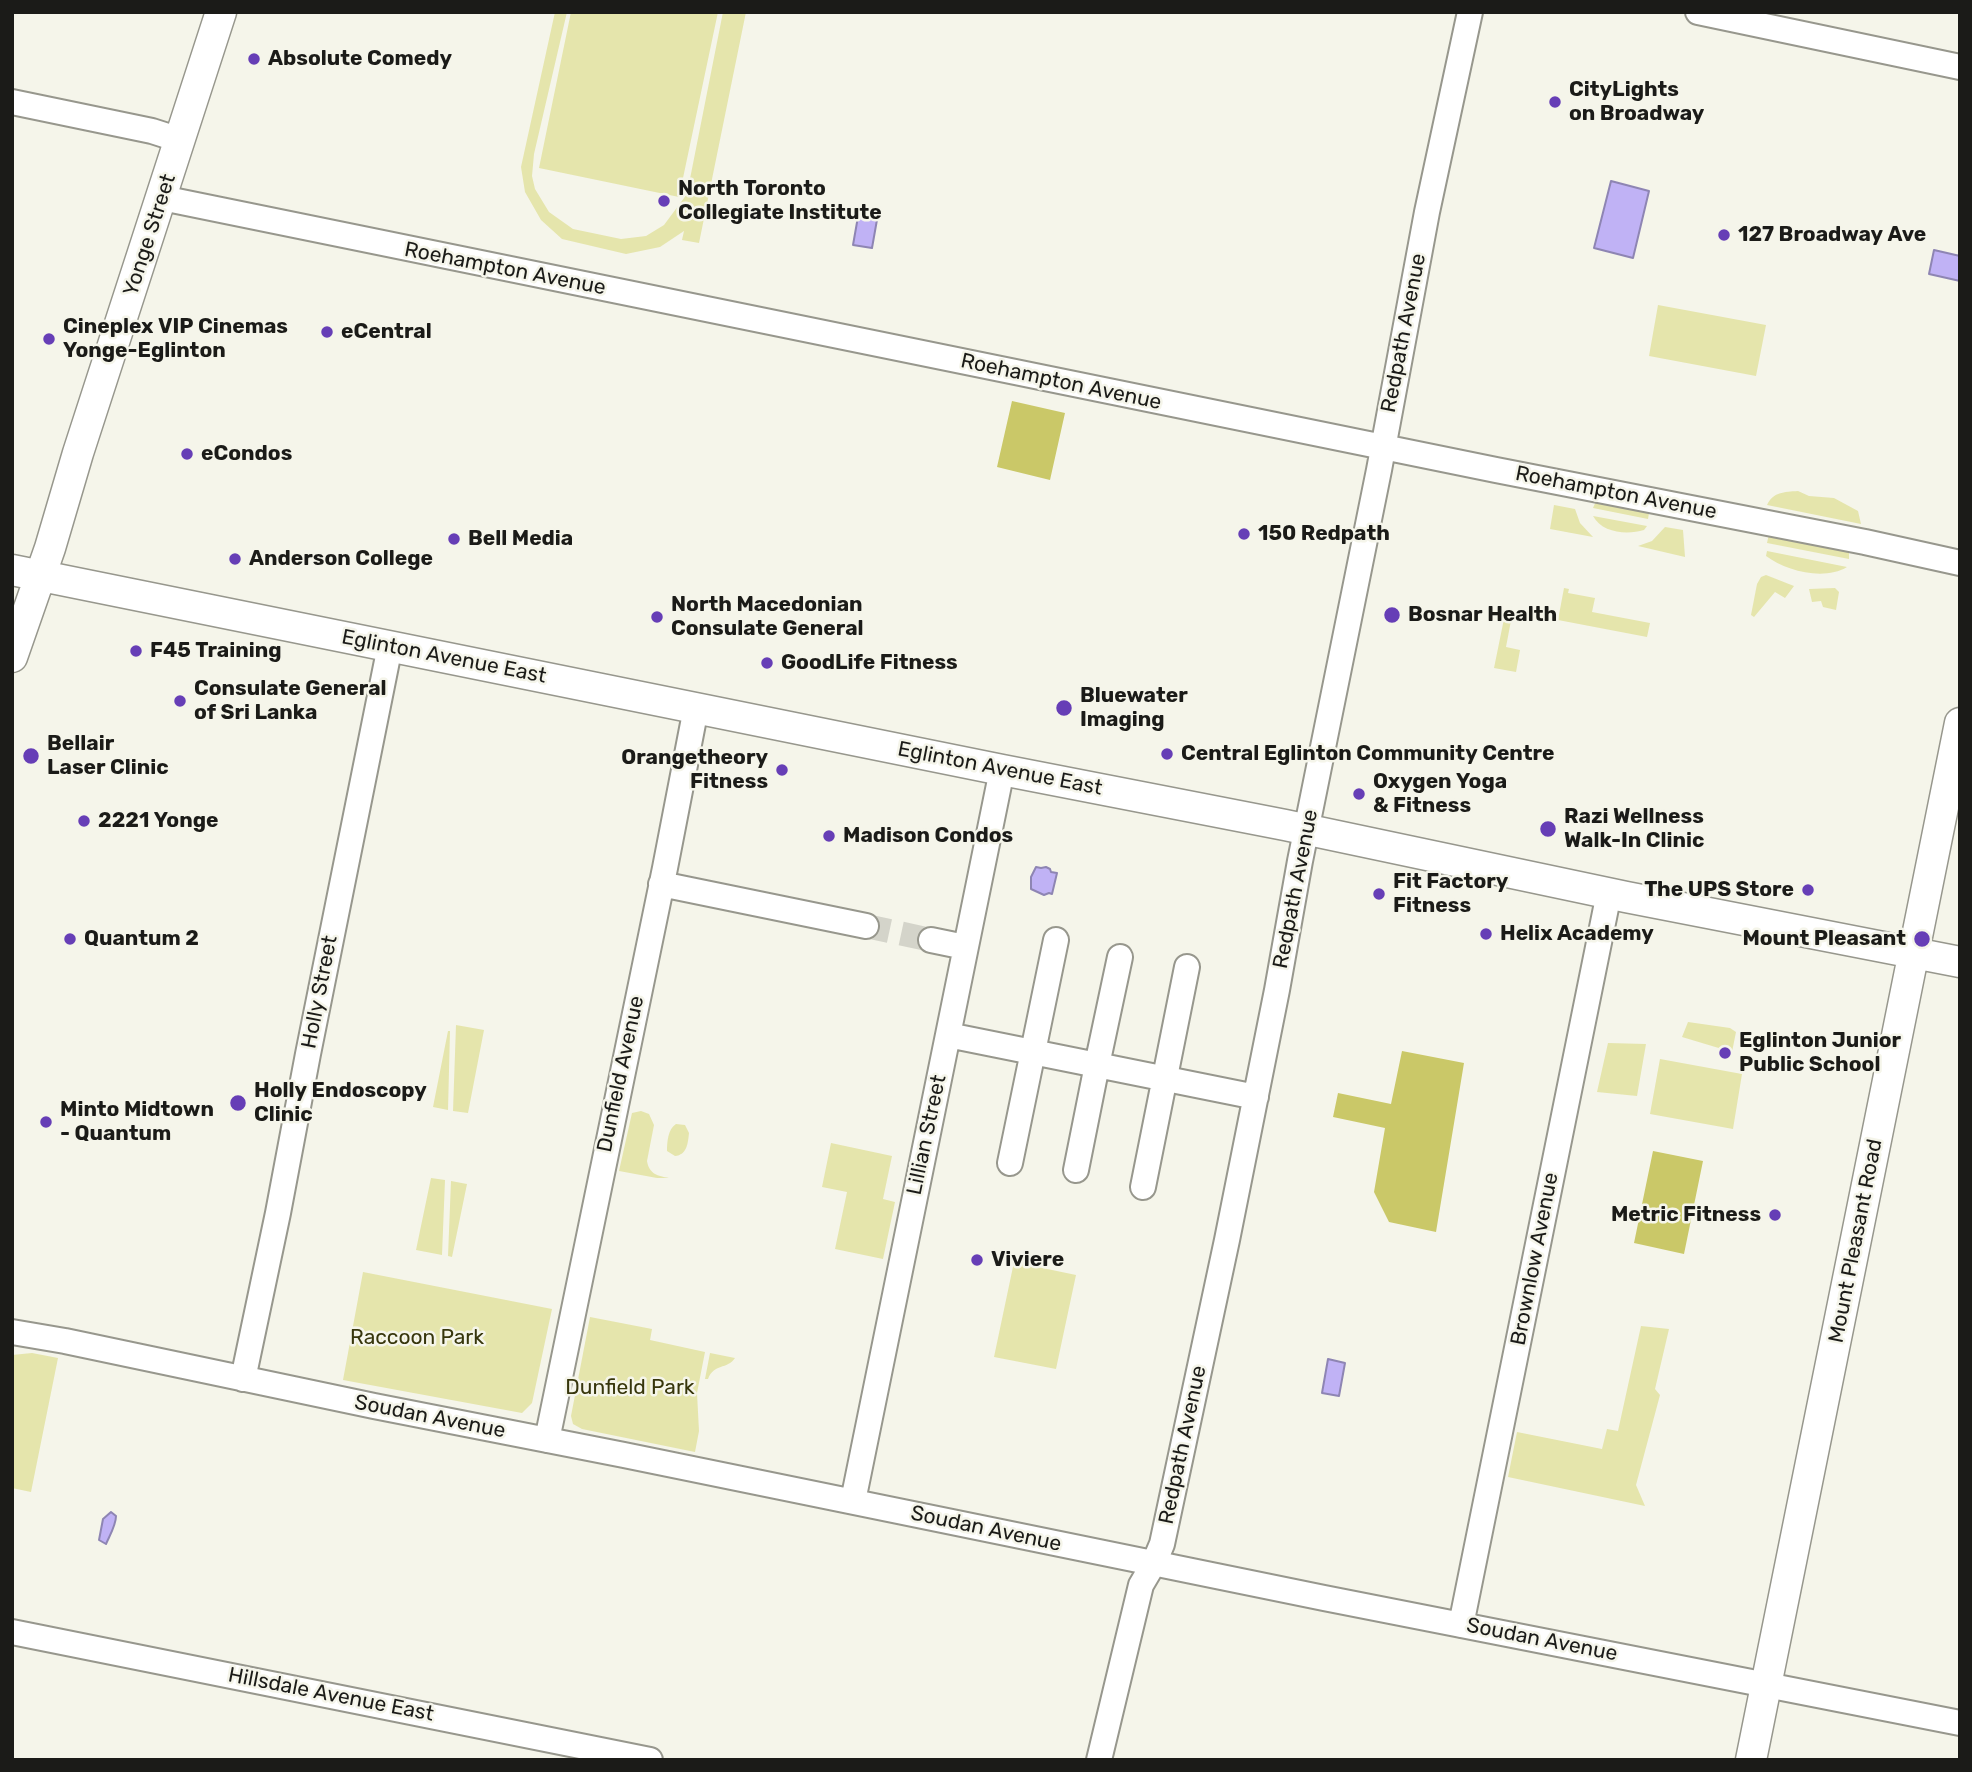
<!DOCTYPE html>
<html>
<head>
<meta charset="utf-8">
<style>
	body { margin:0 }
	#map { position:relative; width:1972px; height:1772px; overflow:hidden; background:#f5f5ea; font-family:Rubik,sans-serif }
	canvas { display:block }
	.frame { position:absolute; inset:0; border:14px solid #1b1b18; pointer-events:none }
</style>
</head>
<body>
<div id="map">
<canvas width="1972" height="1772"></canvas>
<div class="frame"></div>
</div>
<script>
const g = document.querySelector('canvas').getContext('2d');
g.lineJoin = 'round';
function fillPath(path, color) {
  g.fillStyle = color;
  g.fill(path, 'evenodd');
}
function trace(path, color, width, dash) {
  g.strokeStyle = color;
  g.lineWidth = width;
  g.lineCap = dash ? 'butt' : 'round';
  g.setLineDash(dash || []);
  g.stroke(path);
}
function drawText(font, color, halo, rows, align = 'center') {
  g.font = font + ' Rubik,sans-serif';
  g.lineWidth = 5;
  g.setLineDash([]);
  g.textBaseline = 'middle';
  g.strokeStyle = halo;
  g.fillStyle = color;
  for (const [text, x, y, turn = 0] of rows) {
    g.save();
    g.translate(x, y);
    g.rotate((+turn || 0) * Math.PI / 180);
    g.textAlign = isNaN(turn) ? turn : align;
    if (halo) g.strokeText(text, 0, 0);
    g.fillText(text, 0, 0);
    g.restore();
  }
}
fillPath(new Path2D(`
	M555,12H567L534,154L532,176L535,189L549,212L573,229L621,239L646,236L664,225L687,194L723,12H746L699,243L682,240L684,231L660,247L626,254L562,239L541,220L525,192L521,167Z
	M571,12H718L679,197L539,168Z
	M1658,305L1766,325L1756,376L1649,356Z
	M1798,491L1809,496L1834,498L1858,511L1861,524L1767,505C1773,492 1784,492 1798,491Z
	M1597,499L1646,509L1649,513L1648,519L1593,508Z
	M1554,505L1575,509L1580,523L1593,537L1550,529Z
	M1593,516L1647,526L1644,530C1627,535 1602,533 1593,516Z
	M1665,527L1683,530L1685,557L1638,546L1652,541Z
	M1769,534L1849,550V559L1767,543Z
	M1767,551L1847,567C1824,581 1786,571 1766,556Z
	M1766,575L1794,586L1785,598L1775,592L1754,617L1751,615L1757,584L1761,577Z
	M1564,588L1569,589L1568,593L1595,598L1592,612L1650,623L1647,637L1558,620Z
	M1835,588L1839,592L1836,610L1823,607L1821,601L1812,602L1809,589Z
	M1506,609L1513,610L1506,647L1520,650L1516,672L1494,668Z
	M1688,1022L1730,1028L1736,1032L1732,1052L1682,1037Z
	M456,1025L484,1030L468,1113L453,1111Z
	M448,1031H450L448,1110L433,1107Z
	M1608,1043L1646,1044L1637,1096L1597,1092Z
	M1660,1059L1742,1074L1733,1129L1650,1114Z
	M641,1111L649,1114L654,1125L647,1161C649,1174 658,1176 669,1178H657L619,1171L632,1113Z
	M676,1124L685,1125L689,1133C688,1143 687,1155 675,1156L667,1151C667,1142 668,1129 676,1124Z
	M831,1143L892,1156L883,1199L895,1202L883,1259L835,1249L847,1192L822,1187Z
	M431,1178L445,1180L442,1255L416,1250Z
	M451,1181L467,1184L452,1257L448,1256Z
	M1014,1262L1076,1275L1056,1369L994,1357Z
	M363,1272L552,1309L532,1403L522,1413L343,1380Z
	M590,1317L652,1329L650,1340L705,1352L697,1393L699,1431L695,1452L582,1429L573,1424L571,1416Z
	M1641,1326L1669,1329L1655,1389L1660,1395L1636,1485L1645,1506L1508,1477L1517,1432L1602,1449L1607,1429L1618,1431Z
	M32,1353L58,1358L31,1492L12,1488V1355Z
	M710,1353L735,1358C727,1370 714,1363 708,1379H705Z`), '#e5e5ac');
fillPath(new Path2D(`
	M1012,401L1065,413L1050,480L997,467Z
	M1402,1051L1464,1063L1436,1232L1389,1222L1374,1192L1385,1128L1333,1117L1338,1093L1391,1104Z
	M1653,1151L1703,1161L1684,1254L1634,1243Z`), '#cac868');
const water = new Path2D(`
	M1611,181L1649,191L1633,258L1594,248Z
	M859,211L878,214L872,248L853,245Z
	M1934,250L1960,256V281L1929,274Z
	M1036,867L1041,868L1046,867L1050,869L1051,872L1057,873L1052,894L1049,893L1044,895L1031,889V877Z
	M1328,1359L1345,1363L1339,1396L1322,1393Z
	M111,1512L116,1516C116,1525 110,1535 106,1544L99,1540L103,1519Z`);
fillPath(water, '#c0b2f5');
trace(water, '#8e85b3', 2);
trace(new Path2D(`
	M866,926L931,940`), '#d4d4ca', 24, [24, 12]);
const minor = new Path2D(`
	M1698,12L1960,67
	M12,102L152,131L180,140
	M162,198L1496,470L1865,542L1960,563
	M661,884L866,926
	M931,940L965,947
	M948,1035L1256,1097
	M1010,1163L1056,940
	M1076,1170L1097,1065L1120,957
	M1143,1187L1187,967
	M12,1332L65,1341L374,1406L624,1455L1324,1598L1960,1723
	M243,1379L278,1213L308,1054L390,646
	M547,1440L665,868L696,708
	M853,1501L1002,770
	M1461,1625L1609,893
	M12,1632L650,1760
	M1099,1760L1141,1585L1154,1563L1162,1544L1227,1240L1277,990L1300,861L1379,470L1427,212L1470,12`);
const major = new Path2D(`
	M12,570L1002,770L1285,825L1626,897L1960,962
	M12,657L50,548L78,453L221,12
	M1751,1760L1960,723`);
trace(minor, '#97978d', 28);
trace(major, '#97978d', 33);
trace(minor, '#fff', 24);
trace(major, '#fff', 30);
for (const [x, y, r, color] of [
	[254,59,7,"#663eb6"],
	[1555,102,7,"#663eb6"],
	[664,201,7,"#663eb6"],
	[1724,235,7,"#663eb6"],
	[327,332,7,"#663eb6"],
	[49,339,7,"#663eb6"],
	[187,454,7,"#663eb6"],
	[1244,534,7,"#663eb6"],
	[454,539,7,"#663eb6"],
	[235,559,7,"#663eb6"],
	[1392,615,9,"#663eb6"],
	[657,617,7,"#663eb6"],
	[136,651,7,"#663eb6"],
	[767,663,7,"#663eb6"],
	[180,701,7,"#663eb6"],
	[1064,708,9,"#663eb6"],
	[1167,754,7,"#663eb6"],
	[31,756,9,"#663eb6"],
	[782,770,7,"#663eb6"],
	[1359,794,7,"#663eb6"],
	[84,821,7,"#663eb6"],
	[1548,829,9,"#663eb6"],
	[829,836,7,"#663eb6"],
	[1808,890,7,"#663eb6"],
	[1379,894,7,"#663eb6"],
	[1486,934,7,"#663eb6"],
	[70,939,7,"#663eb6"],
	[1922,939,9,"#663eb6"],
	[1725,1053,7,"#663eb6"],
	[238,1103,9,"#663eb6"],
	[46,1122,7,"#663eb6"],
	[1775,1215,7,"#663eb6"],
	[977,1260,7,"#663eb6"]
]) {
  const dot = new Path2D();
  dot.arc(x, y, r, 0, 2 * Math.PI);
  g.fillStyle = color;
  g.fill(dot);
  trace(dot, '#f5f5ea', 2.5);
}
drawText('bold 21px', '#1b1b18', '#f5f5ea', [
	["Absolute Comedy",268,59],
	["CityLights",1569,90],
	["on Broadway",1569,114],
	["North Toronto",678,189],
	["Collegiate Institute",678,213],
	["127 Broadway Ave",1738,235],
	["Cineplex VIP Cinemas",63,327],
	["Yonge-Eglinton",63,351],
	["eCentral",341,332],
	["eCondos",201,454],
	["150 Redpath",1258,534],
	["Bell Media",468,539],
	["Anderson College",249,559],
	["North Macedonian",671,605],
	["Consulate General",671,629],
	["Bosnar Health",1408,615],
	["F45 Training",150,651],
	["GoodLife Fitness",781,663],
	["Consulate General",194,689],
	["of Sri Lanka",194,713],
	["Bluewater",1080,696],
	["Imaging",1080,720],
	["Bellair",47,744],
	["Laser Clinic",47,768],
	["Central Eglinton Community Centre",1181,754],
	["Orangetheory",768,758,"right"],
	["Fitness",768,782,"right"],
	["Oxygen Yoga",1373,782],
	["& Fitness",1373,806],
	["Razi Wellness",1564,817],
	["Walk-In Clinic",1564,841],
	["2221 Yonge",98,821],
	["Madison Condos",843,836],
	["Fit Factory",1393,882],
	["Fitness",1393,906],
	["The UPS Store",1794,890,"right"],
	["Helix Academy",1500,934],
	["Quantum 2",84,939],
	["Mount Pleasant",1906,939,"right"],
	["Eglinton Junior",1739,1041],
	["Public School",1739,1065],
	["Holly Endoscopy",254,1091],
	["Clinic",254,1115],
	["Minto Midtown",60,1110],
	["- Quantum",60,1134],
	["Metric Fitness",1761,1215,"right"],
	["Viviere",991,1260]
], 'left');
drawText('21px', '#1b1b18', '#f5f5ea', [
	["Yonge Street",150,235,-72],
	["Roehampton Avenue",505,269,11],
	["Redpath Avenue",1404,333,-79],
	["Roehampton Avenue",1061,382,12],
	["Roehampton Avenue",1616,493,11],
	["Eglinton Avenue East",444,657,11],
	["Eglinton Avenue East",1000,769,11],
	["Redpath Avenue",1296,889,-79],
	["Holly Street",320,992,-79],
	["Dunfield Avenue",621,1074,-78],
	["Lillian Street",927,1135,-78],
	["Mount Pleasant Road",1856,1241,-79],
	["Brownlow Avenue",1535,1259,-79],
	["Soudan Avenue",430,1417,11],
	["Redpath Avenue",1183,1445,-78],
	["Soudan Avenue",986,1529,12],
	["Soudan Avenue",1542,1640,11],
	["Hillsdale Avenue East",331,1695,11]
]);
drawText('21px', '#37360c', '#f5f5ea', [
	["Raccoon Park",417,1338],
	["Dunfield Park",630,1388]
]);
</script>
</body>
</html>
